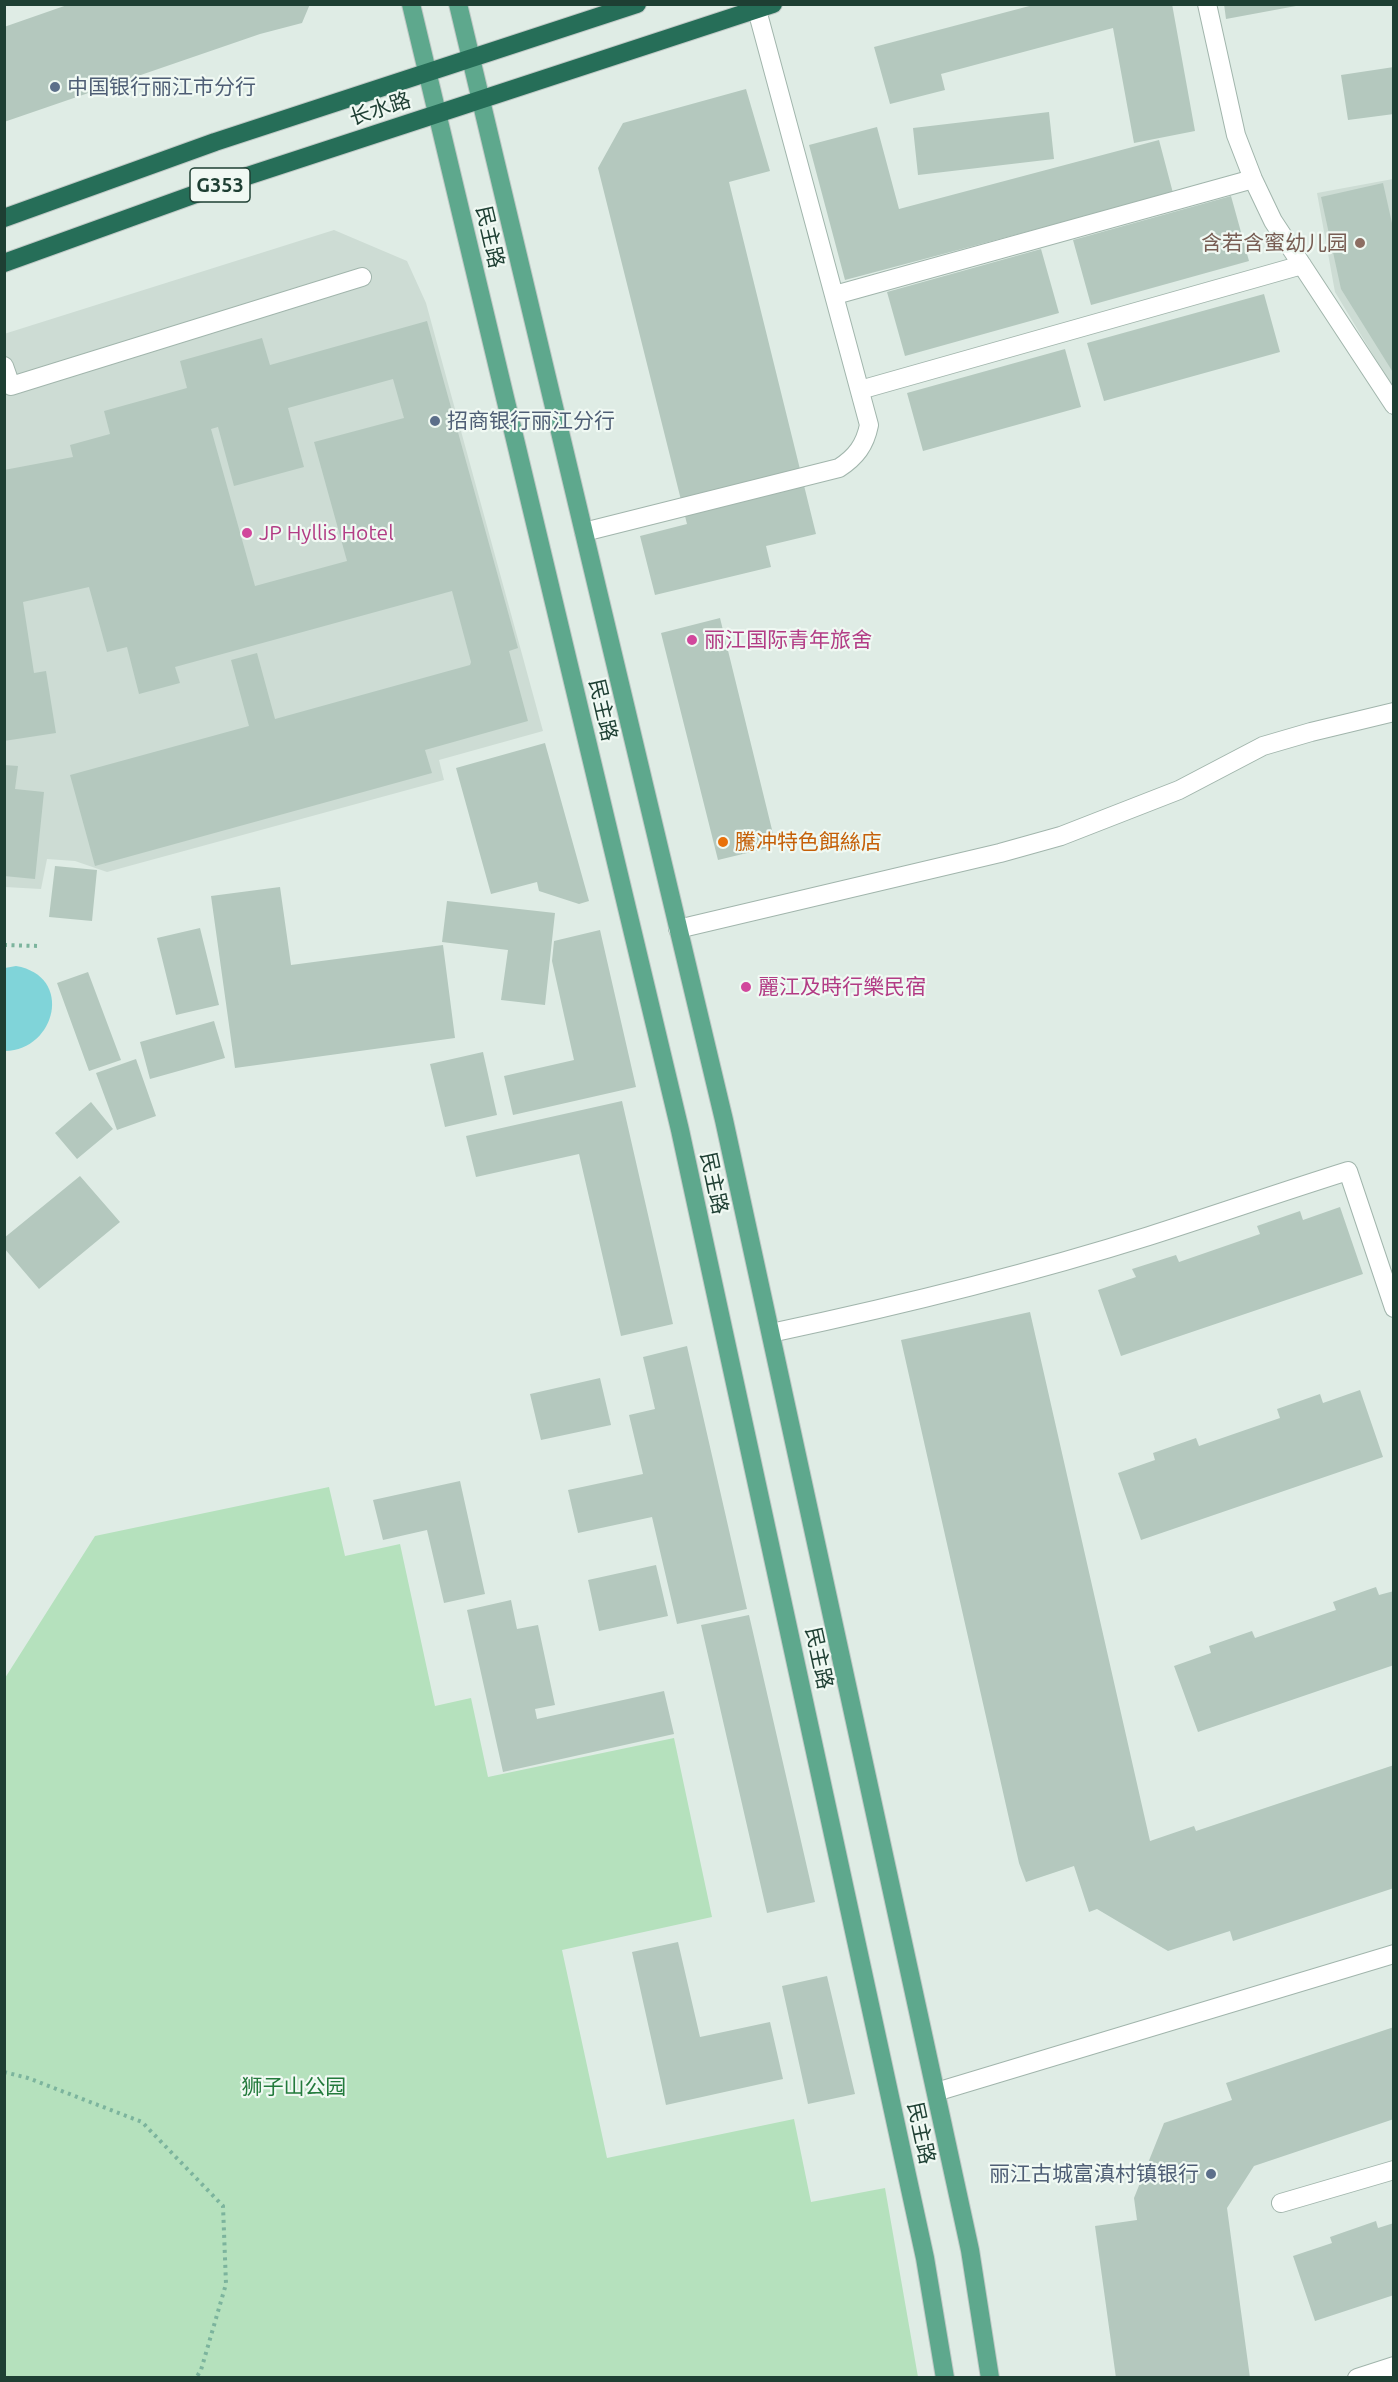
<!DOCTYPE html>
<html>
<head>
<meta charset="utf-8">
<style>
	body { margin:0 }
	#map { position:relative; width:1398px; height:2382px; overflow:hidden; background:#dfece5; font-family:Ubuntu,sans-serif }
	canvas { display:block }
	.frame { position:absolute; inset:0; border:6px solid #1e3f33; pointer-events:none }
</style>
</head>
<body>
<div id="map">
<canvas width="1398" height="2382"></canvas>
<div class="frame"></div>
</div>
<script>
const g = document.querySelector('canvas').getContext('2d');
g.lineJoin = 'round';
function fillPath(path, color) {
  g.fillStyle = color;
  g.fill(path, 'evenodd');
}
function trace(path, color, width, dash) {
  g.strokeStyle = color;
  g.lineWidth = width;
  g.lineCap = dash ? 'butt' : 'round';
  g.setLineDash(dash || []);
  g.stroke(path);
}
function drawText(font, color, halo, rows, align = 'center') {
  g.font = font + ' Ubuntu,"Noto Sans SC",sans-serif';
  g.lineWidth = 4.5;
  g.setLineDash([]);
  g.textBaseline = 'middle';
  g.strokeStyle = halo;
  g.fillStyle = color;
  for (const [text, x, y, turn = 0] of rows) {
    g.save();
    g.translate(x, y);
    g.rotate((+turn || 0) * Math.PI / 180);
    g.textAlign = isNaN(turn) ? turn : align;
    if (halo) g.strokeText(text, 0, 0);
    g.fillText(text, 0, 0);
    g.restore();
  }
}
fillPath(new Path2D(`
	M1393,179V388L1335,292L1317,193Z
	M334,230L407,261L426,303L543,731L439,760L444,780L107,872L75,861L47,859L41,889L5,887L4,334Z`), '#cddcd4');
fillPath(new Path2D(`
	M329,1487L345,1556L400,1544L435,1706L471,1698L488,1777L674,1738L712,1917L562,1950L607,2158L794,2119L811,2202L885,2188L918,2377H5V1678L95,1536Z`), '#b5e1bd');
fillPath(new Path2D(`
	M16,966C74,976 56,1050 5,1051V968Z`), '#80d4d9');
fillPath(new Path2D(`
	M70,4H310L302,23L260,34L4,122V27Z
	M1037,4H1172L1195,131L1134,143L1113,28L941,74L945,90L890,104L874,47Z
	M1224,4H1296V6L1226,19Z
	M1394,67V114L1348,120L1341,75Z
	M746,89L770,171L729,182L816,534L766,546L771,567L655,595L640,536L687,524L598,168L623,123Z
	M1049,112L1054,159L918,175L913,128Z
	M877,127L899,209L1159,140L1173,193L845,280L809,145Z
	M1383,183L1394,232V374L1341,289L1321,197Z
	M1231,196L1249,261L1091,305L1073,240Z
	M1041,249L1059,313L905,356L887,292Z
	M1264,294L1280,352L1104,401L1087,343Z
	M427,321L518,648L509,651L528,721L425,750L432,773L95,866L70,775L249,726L231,660L257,653L275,719L470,665L471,662L452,591L175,667L180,683L139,694L127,647L107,652L89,587L23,602L34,673L46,671L56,733L4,741V470L73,457L70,445L110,434L104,411L187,388L180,361L262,338L270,365ZM393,379L404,418L314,442L347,561L255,586L211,429L218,427L234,486L304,467L288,408Z
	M1065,349L1081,407L923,451L907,393Z
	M720,618L776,846L718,860L661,633Z
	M545,743L589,901L579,904L539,891L537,882L491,894L456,768Z
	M4,765L18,766L15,789L44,792L35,879L4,876Z
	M55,866L97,870L92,921L49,917Z
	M280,887L291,965L443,945L455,1038L235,1068L211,896Z
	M447,901L555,913L545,1005L501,1000L508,950L442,942Z
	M200,928L219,1005L176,1015L157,938Z
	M600,930L636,1087L513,1115L504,1076L574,1060L552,961L554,941Z
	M88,972L121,1060L89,1071L57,983Z
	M214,1021L225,1058L150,1079L140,1042Z
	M483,1052L497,1115L445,1127L430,1064Z
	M136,1059L156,1116L117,1130L96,1073Z
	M622,1101L673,1324L621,1336L579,1154L476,1177L466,1136Z
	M91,1102L113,1129L77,1159L55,1133Z
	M80,1176L120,1222L39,1289L4,1248V1238Z
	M1340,1207L1363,1274L1121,1356L1098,1290L1136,1277L1132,1269L1176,1255L1179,1262L1260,1234L1257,1226L1300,1211L1303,1220Z
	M1030,1312L1150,1841L1194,1826L1196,1831L1394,1765V1888L1233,1941L1230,1931L1168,1951L1097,1909L1089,1912L1074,1866L1026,1882L1019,1863L901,1340Z
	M687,1346L747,1609L677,1624L652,1517L578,1533L568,1490L643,1474L629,1415L655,1409L643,1357Z
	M600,1378L611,1425L541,1440L530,1394Z
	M1360,1390L1383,1457L1141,1540L1118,1473L1155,1460L1153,1453L1196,1438L1199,1446L1280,1418L1277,1409L1320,1394L1323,1403Z
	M460,1481L485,1594L444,1603L427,1530L383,1540L373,1500Z
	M656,1565L668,1616L599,1631L588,1580Z
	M1376,1587L1379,1595L1394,1591V1665L1198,1732L1174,1666L1211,1653L1209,1646L1252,1631L1255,1638L1336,1610L1333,1602Z
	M511,1600L517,1629L538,1625L555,1705L535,1709L537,1719L664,1691L674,1734L503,1772L467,1610Z
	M749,1615L815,1902L767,1913L701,1625Z
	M678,1942L700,2037L770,2022L783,2079L666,2105L632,1952Z
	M827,1976L855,2094L808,2104L782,1986Z
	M1394,2027V2119L1254,2166L1227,2208L1250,2378H1116L1095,2226L1137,2220L1134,2198L1164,2123L1232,2100L1226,2083Z
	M1376,2221L1378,2228L1394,2223V2295L1315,2321L1293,2256L1332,2243L1330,2237Z`), '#b4c8be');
const minor = new Path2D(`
	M1207,4L1236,135L1253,179L1273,221L1394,405
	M835,295L1253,179
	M4,366L11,386L362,277
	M860,390L1302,265
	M584,532L839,468C856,457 865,445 869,425L757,10
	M678,929L1000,853L1061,836L1179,790L1263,746L1311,732L1394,712
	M771,1333C898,1306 1025,1275 1149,1236C1215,1215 1281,1192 1348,1171L1394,1308
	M936,2092L1394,1954
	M1281,2203L1394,2170
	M1357,2378L1394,2366`);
const major = new Path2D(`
	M411,4L680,1130L925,2258L945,2378
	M458,4L724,1120L970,2250L990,2378`);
const highway = new Path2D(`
	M4,218L215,142L637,4
	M4,263L229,182L773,4`);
trace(minor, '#a1b5ac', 20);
trace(major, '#c0c9c6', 20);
trace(highway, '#c0c9c6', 20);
trace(new Path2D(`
	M4,945L39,946
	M4,2072L28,2078L142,2122L223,2206L226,2284L201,2370L196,2378`), '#7cb49d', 4, [3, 4.5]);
trace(minor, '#fff', 18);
trace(major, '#5ea88d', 18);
trace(highway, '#266e58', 18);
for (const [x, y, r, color] of [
	[55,87,6,"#5c6f8a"],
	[1360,243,6,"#8d6e63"],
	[435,421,6,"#5c6f8a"],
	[247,533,6,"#d1479c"],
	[692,640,6,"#d1479c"],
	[723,842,6,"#e8710a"],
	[746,987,6,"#d1479c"],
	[1211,2174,6,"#5c6f8a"]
]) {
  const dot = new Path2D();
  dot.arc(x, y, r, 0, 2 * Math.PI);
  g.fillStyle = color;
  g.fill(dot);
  trace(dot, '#f0f9f3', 2);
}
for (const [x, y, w] of [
	[220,185,60]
]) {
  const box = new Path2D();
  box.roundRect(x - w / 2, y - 17, w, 34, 4.5);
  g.fillStyle = '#f0f9f3';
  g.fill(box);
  trace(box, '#1e3f33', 1.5);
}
drawText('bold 20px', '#1e3f33', null, [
	["G353",220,185]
]);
drawText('21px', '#4e5e75', '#f0f9f3', [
	["中国银行丽江市分行",67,87],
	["招商银行丽江分行",447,421],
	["丽江古城富滇村镇银行",1199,2174,"right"]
], 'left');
drawText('21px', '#1e3f33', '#f0f9f3', [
	["长水路",380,109,-18],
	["民主路",490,237,77],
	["民主路",603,710,77],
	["民主路",714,1183,78],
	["民主路",819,1658,78],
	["民主路",921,2133,78]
]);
drawText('21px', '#785e54', '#f0f9f3', [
	["含若含蜜幼儿园",1348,243]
], 'right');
drawText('21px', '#b23c85', '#f0f9f3', [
	["JP Hyllis Hotel",259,533],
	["丽江国际青年旅舍",704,640],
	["麗江及時行樂民宿",758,987]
], 'left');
drawText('21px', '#c56008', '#f0f9f3', [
	["騰冲特色餌絲店",735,842]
], 'left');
drawText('21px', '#237a3c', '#f0f9f3', [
	["狮子山公园",294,2087]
]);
</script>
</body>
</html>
